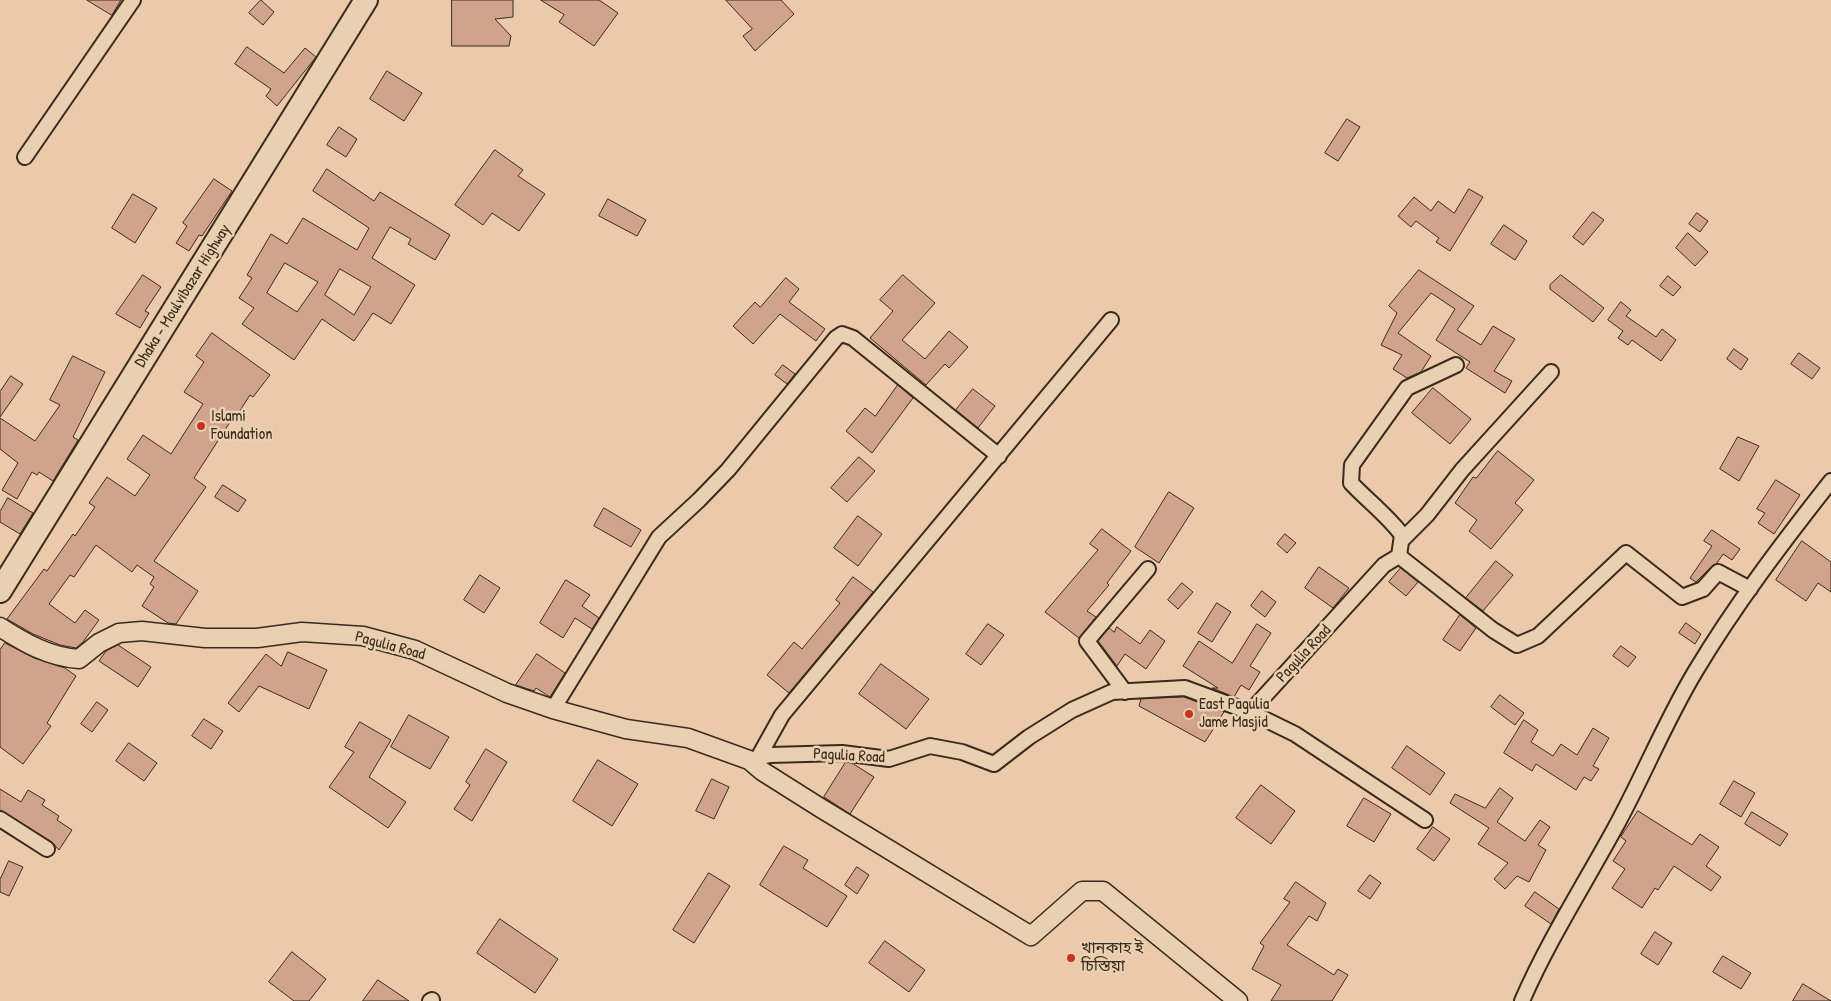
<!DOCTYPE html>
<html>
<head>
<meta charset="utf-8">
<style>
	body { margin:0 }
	canvas { display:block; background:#ebcaac }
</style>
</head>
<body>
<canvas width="1831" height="1001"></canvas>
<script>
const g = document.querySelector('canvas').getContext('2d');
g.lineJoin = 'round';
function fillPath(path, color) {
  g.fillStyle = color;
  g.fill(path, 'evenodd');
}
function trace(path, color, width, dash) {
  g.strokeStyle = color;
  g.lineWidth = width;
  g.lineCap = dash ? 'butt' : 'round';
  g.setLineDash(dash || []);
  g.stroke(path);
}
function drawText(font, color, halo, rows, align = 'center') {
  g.font = font + ' "Patrick Hand","Noto Sans Bengali",sans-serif';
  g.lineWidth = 5;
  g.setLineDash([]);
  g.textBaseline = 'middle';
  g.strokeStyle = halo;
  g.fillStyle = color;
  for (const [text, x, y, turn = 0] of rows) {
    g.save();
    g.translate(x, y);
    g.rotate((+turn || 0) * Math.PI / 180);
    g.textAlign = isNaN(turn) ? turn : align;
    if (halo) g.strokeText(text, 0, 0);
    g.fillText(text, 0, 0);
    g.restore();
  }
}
const building = new Path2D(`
	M87,0H121L112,15Z
	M261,0L274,12L263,25L249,13Z
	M452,0H513V17L495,19L511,36L509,46H452Z
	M541,0H599L618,13L594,46L559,22L564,15Z
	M726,0H781L794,14L755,51L743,36L752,29Z
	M247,47L284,73L305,48L316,57L277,106L266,96L271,89L235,64Z
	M387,71L422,93L404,121L370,99Z
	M1347,119L1360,127L1338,161L1325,153Z
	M339,127L357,139L346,157L327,145Z
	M495,150L523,170L518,176L545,194L519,231L492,213L483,225L455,205Z
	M327,169L374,201L380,192L450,235L435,260L408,244L411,239L390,227L372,258L415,285L391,324L373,313L354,341L322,319L294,360L242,324L254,308L239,298L252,278L247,275L271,234L287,244L303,218L357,250L369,228L313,191ZM285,263L318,282L297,312L267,293ZM340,269L371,287L354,315L325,295Z
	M214,179L232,191L202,236L199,235L189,251L176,243L187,226L183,223Z
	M1469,189L1483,197L1450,251L1436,242L1439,238L1416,221L1411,227L1398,216L1414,197L1431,211L1438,201L1454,213Z
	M133,194L157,208L135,243L112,228Z
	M608,199L646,220L637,236L599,216Z
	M1593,212L1604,220L1583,245L1573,237Z
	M1697,213L1708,221L1700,232L1689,224Z
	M1504,225L1527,241L1515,260L1491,244Z
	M1688,233L1708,252L1695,266L1676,248Z
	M1419,270L1474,306L1457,330L1481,345L1493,326L1515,339L1494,371L1512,381L1505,393L1466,368L1470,362L1436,340L1455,309L1431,293L1398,333L1431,356L1421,372L1407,378L1393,369L1402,355L1381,345L1397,313L1389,306Z
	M143,275L161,287L145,311L149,313L140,328L116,314Z
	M903,275L935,303L902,340L925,359L949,331L968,347L949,368L945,364L926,385L870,338L893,311L880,300Z
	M1561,275L1604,308L1593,322L1550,289V285Z
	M1668,276L1681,287L1673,296L1660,286Z
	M786,278L799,289L789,302L825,329L816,341L780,314L753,344L733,326L755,302L760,307Z
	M1621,302L1631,310L1626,316L1656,337L1662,329L1676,340L1661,361L1632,340L1628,345L1618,338L1623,331L1608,320Z
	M212,333L270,375L253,397L250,395L232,423L230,422L194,478L206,487L154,561L198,591L176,624L168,623L142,606L154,587L150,584L154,577L137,565L132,572L96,545L74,577L70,575L49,604L75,623L85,610L99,620L83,642L76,648L60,645L33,634L7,619L44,569L47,571L73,534L75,536L95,507L89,503L107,477L135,496L150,475L127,459L143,435L171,454L203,404L184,392L204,362L196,356Z
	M1734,349L1748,359L1741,370L1727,359Z
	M1799,353L1820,368L1812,379L1791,364Z
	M73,356L105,372L73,437L78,440L53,481L39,472L37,475L32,472L17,499L2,490L18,463L0,449V418L35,441L60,405L50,400Z
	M783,365L795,374L787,384L775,375Z
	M11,376L23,384L0,417V392Z
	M898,385L913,398L872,453L846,431L865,408L875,416Z
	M1433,388L1471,419L1450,444L1412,413Z
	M973,389L995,406L978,428L956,410Z
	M1738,437L1759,446L1739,481L1720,469Z
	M1498,451L1534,480L1515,503L1523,510L1491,549L1469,531L1477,520L1455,503L1473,477L1476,478Z
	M859,457L875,471L847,502L831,488Z
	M1776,480L1800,495L1774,534L1758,523L1765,513L1757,509Z
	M223,485L246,500L238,512L215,497Z
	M1169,492L1194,508L1159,563L1135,547Z
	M8,498L33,513L20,534L0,522V512Z
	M604,508L641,530L631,547L594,526Z
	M858,516L882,534L858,566L834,548Z
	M1102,529L1131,551L1107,583L1109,585L1087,611L1096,617L1079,638L1045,612L1098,550L1090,544Z
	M1712,530L1740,549L1732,560L1723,554L1717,563L1712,566L1696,582L1690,578L1712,546L1704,541Z
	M1285,534L1296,543L1287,553L1277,544Z
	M1802,541L1831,562V592L1818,583L1806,601L1776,580Z
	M1496,561L1513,575L1483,611L1466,598Z
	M1319,567L1349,588L1333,608L1305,588Z
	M1401,568L1418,582L1406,596L1389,582Z
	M480,575L500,588L484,613L464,600Z
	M853,577L873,592L789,693L767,675L794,642L802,649L840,603L836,600Z
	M566,580L590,595L582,606L599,618L592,629L575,618L563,638L540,623Z
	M1182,583L1193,592L1178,609L1168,600Z
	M1262,591L1276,602L1265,617L1251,606Z
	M1217,603L1231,612L1212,642L1198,633Z
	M1460,615L1476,628L1460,651L1443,640Z
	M1686,623L1701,634L1695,644L1679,633Z
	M988,624L1004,635L981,665L966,654Z
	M1257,624L1271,633L1250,666L1260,672L1249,690L1241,685L1234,697L1212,688H1218L1183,666L1199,641L1232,663Z
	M1117,627L1140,644L1150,630L1165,641L1146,669L1125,654L1117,666L1098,641L1109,628L1114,632Z
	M5,643L34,658L65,668L76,676L47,723L51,726L23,764L0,747V650Z
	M118,645L151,667L138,687L99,661L106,651Z
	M1621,646L1636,657L1628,667L1613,656Z
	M288,652L327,670L309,709L259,686L239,712L228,703L266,654L281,666Z
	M537,654L565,673L550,697L536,688L534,691L516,685Z
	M881,664L929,699L906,729L859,694Z
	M1500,695L1524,713L1515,725L1491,707Z
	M1184,697L1224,712L1205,742L1139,706L1141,699Z
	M97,702L108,710L92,732L81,724Z
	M409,715L449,737L430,769L391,747Z
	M204,719L223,731L211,749L192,736Z
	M1524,720L1538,730L1531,742L1553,756L1561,744L1577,755L1593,728L1609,738L1593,766L1599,769L1591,781L1584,777L1576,790L1536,764L1532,771L1504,753Z
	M360,722L391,740L369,777L406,802L388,828L329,787L354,752L345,747Z
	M129,743L157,763L144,781L116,761Z
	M1407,746L1445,773L1430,795L1392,768Z
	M486,749L507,762L472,821L454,809L470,785L466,782Z
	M598,760L638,784L612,826L573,801Z
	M846,762L852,763L874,777L850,814L824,797Z
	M712,779L729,787L714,819L696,811Z
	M1734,781L1755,793L1741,817L1720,804Z
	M1261,785L1295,811L1271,844L1236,818Z
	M1500,788L1513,798L1497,822L1525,841L1540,820L1550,827L1538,845L1546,850L1529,882L1517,876L1505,889L1494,879L1508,863L1478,844L1489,828L1450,803L1455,794L1485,808Z
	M0,789L21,802L28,790L45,800L42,805L59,816L57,820L72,830L59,850L52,842L0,810Z
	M1364,798L1391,814L1374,842L1347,826Z
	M1638,811L1692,845L1700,834L1719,847L1706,866L1721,877L1711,891L1674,866L1658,890L1655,888L1642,908L1612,888L1625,869L1613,861L1626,841L1621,837Z
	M1752,812L1788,834L1780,846L1745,824Z
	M1433,827L1450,839L1434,861L1417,849Z
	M784,846L808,860L803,868L847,896L827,927L760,885Z
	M9,861L23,867L9,896L0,892V880Z
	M857,867L869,875L857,894L845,885Z
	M709,873L730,886L694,943L673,930Z
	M1370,875L1381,883L1370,899L1358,891Z
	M1296,882L1326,903L1317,921L1309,916L1287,945L1334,975L1338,969L1348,975L1332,1001H1271L1281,985L1252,969L1264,946L1260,943L1290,902L1284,899Z
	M1535,892L1559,909L1551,924L1525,906Z
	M500,919L558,959L535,993L477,953Z
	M1655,932L1672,943L1658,965L1641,954Z
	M885,941L925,970L909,992L869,963Z
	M292,952L326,979L309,1001H294L269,982Z
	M1723,956L1751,973L1741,989L1713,972Z
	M378,980L409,1001H363Z
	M1803,984L1831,1001H1793Z`);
fillPath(building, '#d1a38c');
trace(building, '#3b2a1e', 1);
const minor = new Path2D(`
	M25,157L133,0
	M1402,540L1427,515L1462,470L1551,372
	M1399,556L1402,535C1387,515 1368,501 1351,483L1352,465L1407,388L1456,365
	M1125,692L1087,641L1148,569
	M553,709L659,537L699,500L728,470L836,338L842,334L853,338L999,456
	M1250,712L1295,734L1425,820
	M758,758L782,715L1111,320
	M749,760L770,755L842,753L889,759L930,746L962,752L994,764L1029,737L1072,710L1112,692L1185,688L1250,712L1384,565L1399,556L1493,630L1517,645L1538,636L1626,553L1682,597L1703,589L1718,572L1750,589
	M0,819L47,849
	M430,1001L432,1000
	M1522,1001C1548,941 1584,885 1615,828C1643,777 1665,722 1695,672C1735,605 1783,542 1831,481`);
const tertiary = new Path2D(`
	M0,627C25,643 49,657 79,659L99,643L119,633L142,631L205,638H257L302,632L363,636L415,650L507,693L553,709L626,729L688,738L749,760L762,771L819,807L1031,936L1082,891H1103L1238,1001`);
const trunk = new Path2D(`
	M0,591L366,0`);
trace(minor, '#3b2a1e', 18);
trace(tertiary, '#3b2a1e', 21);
trace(trunk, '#3b2a1e', 26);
trace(minor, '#e8d0b0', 14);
trace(tertiary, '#e8d0b0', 18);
trace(trunk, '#e8d0b0', 22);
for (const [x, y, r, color] of [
	[201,426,5,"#c8321e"],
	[1189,714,5,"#c8321e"],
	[1071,958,5,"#c8321e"]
]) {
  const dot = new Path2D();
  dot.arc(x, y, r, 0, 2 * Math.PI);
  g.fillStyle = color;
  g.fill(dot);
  trace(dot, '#e8d0b0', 2);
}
drawText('16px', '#3b2a1e', '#e8d0b0', [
	["Dhaka - Moulvibazar Highway",183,296,-58],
	["Pagulia Road",390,646,15],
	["Pagulia Road",1304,654,-47],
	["Pagulia Road",849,756,3]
]);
drawText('16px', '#3b2a1e', '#e8d0b0', [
	["Islami",211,417],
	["Foundation",211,435],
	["East Pagulia",1199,705],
	["Jame Masjid",1199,723],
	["খানকাহ ই",1081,949],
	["চিস্তিয়া",1081,967]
], 'left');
</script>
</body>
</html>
